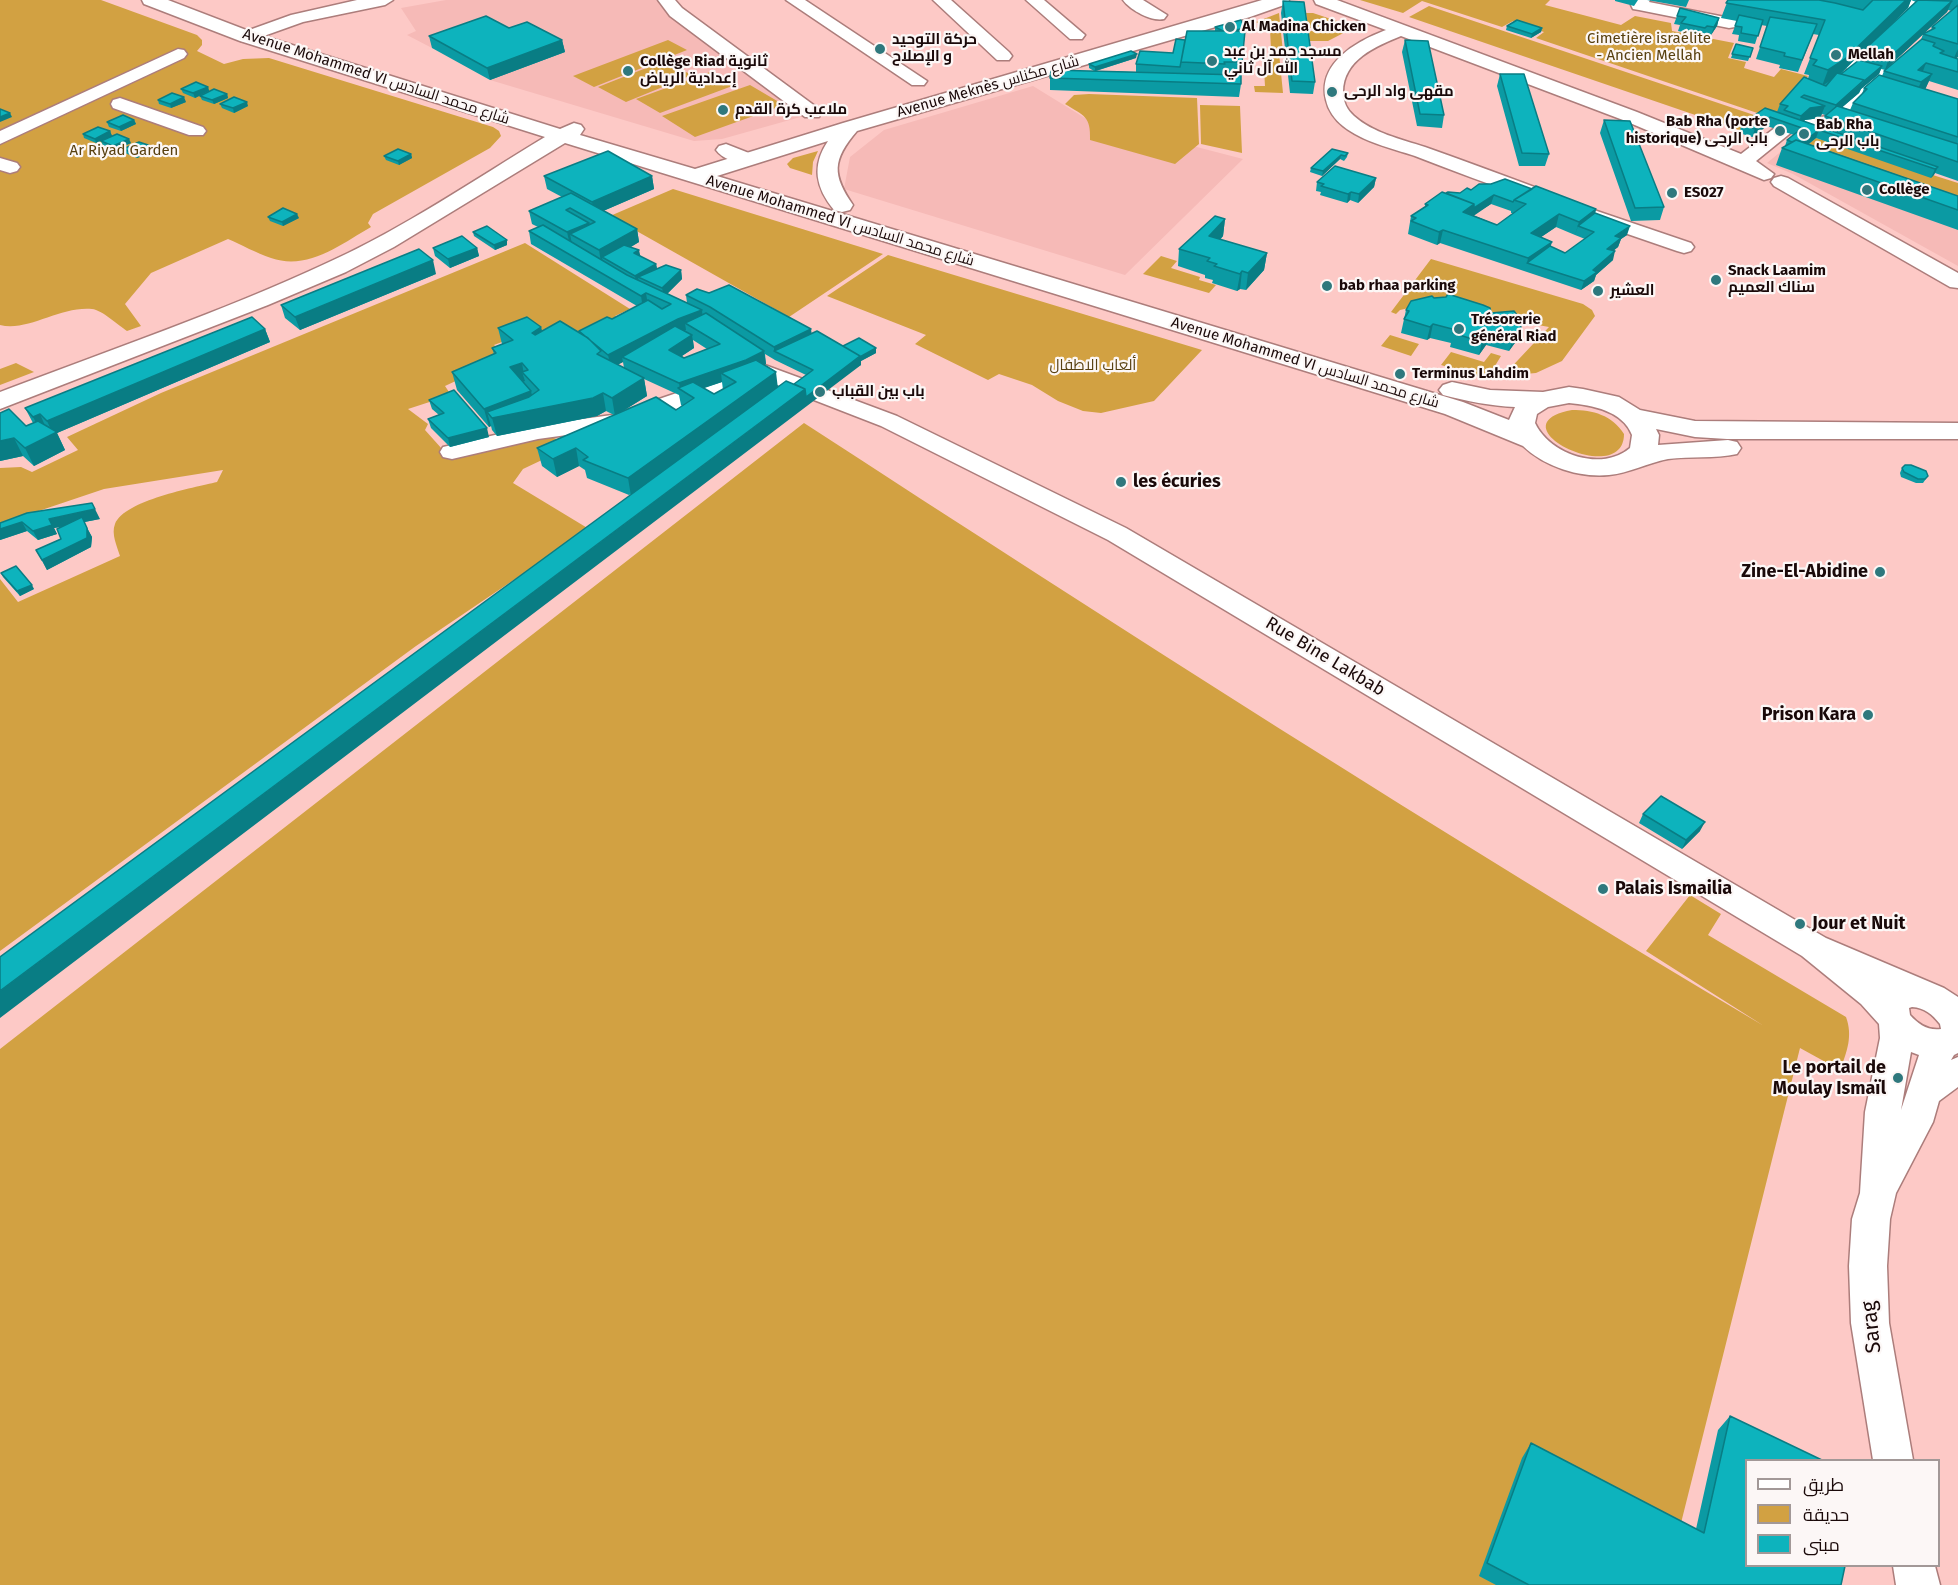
<!DOCTYPE html>
<html>
<head>
<meta charset="utf-8">
<style>
	body { margin:0 }
	#map { position:relative; width:1958px; height:1585px; overflow:hidden; background:#fdc9c6; font-family:"Fira Sans",Cairo,sans-serif }
	canvas { display:block }
	.legend { position:absolute; left:1745px; top:1459px; width:195px; height:108px; box-sizing:border-box; background:#fcf7f6; border:2px solid #a29897; margin:0; padding:8px 10px; list-style:none; font-size:18px; color:#1a0909 }
	.legend li { display:flex; align-items:center; gap:12px; height:30px }
	.legend b { width:30px; border:2px solid #a29897 }
</style>
</head>
<body>
<div id="map">
<canvas width="1958" height="1585"></canvas>
<ul class="legend">
<li><b style="height:8px;background:#fff"></b>طريق</li>
<li><b style="height:16px;background:#d2a142"></b>حديقة</li>
<li><b style="height:16px;background:#0db3bd"></b>مبنى</li>
</ul>
</div>
<script>
const g = document.querySelector('canvas').getContext('2d');
g.lineJoin = 'round';
function fillPath(path, color) {
  g.fillStyle = color;
  g.fill(path, 'evenodd');
}
function trace(path, color, width, dash) {
  g.strokeStyle = color;
  g.lineWidth = width;
  g.lineCap = dash ? 'butt' : 'round';
  g.setLineDash(dash || []);
  g.stroke(path);
}
function drawText(font, color, halo, rows, align = 'center') {
  g.font = font + ' "Fira Sans",Cairo,sans-serif';
  g.lineWidth = 4.5;
  g.setLineDash([]);
  g.textBaseline = 'middle';
  g.strokeStyle = halo;
  g.fillStyle = color;
  for (const [text, x, y, turn = 0] of rows) {
    g.save();
    g.translate(x, y);
    g.rotate((+turn || 0) * Math.PI / 180);
    g.textAlign = isNaN(turn) ? turn : align;
    if (halo) g.strokeText(text, 0, 0);
    g.fillText(text, 0, 0);
    g.restore();
  }
}
fillPath(new Path2D(`
	M446,0H656L667,14L729,62L804,116L722,139L694,141L490,80L489,28L432,48L407,35L416,31L401,8Z
	M1033,86L1085,118L1243,159L1125,275L844,189L850,157L884,130Z
	M1784,149L1958,208V266L1793,174L1767,163Z`), '#f6bab7');
fillPath(new Path2D(`
	M0,0H101L197,35L202,40V45L197,51L224,64L243,59L269,58L493,127L499,131L501,136L490,148L373,214L368,223L371,227C341,244 308,271 271,258C256,253 242,245 228,239L151,273L125,304L141,326L127,331C118,325 102,310 92,309C60,306 28,332 0,325Z
	M1360,0H1550L1545,5L1621,25L1635,16L1671,23L1672,31L1734,43L1728,58L1746,62L1744,68L1774,77L1781,69L1808,76L1772,118L1536,38L1544,32L1513,21L1502,27L1422,1L1403,13Z
	M1429,6L1760,117L1742,131L1409,17Z
	M1279,13L1283,52L1279,53L1283,93L1255,92L1254,86H1265L1264,69L1272,68L1270,30L1256,22Z
	M1306,13H1313L1355,27L1328,41H1310L1308,31H1319L1318,28H1308Z
	M668,40L687,50L594,87L573,76Z
	M664,61L692,75L626,102L598,87Z
	M710,72L735,85L660,113L636,99Z
	M750,85L784,105L695,137L662,116Z
	M1089,94L1197,98L1199,144L1175,164L1090,140C1091,116 1084,116 1065,104L1074,95Z
	M1200,105L1240,106L1242,153L1201,144Z
	M1816,138L1958,183V208L1797,153Z
	M818,151L813,162L812,175L790,168L787,164L793,158Z
	M673,189L883,254L789,317L610,216Z
	M525,243L630,309L615,316L623,322L572,345L531,331L494,345L507,357L445,386L451,395L408,409L428,424L425,430L451,459L547,436L557,439L564,445L563,450L523,469L513,483L589,529L416,646L0,951V579L18,602L120,556C117,546 111,534 115,524C125,500 193,488 217,482L223,470L104,489L0,524V468L21,467L32,472L78,450L67,437L161,393Z
	M888,255L1202,350L1154,401L1101,413L1083,411L1058,401L1032,385L999,374L988,380L915,344L926,335L827,296Z
	M1161,256L1177,261L1171,268L1200,277L1199,280L1216,285L1209,293L1143,274Z
	M1431,259L1583,304L1592,310L1595,316L1562,361L1536,373L1503,376L1549,327L1484,315L1435,302L1400,310L1396,314L1391,312Z
	M1390,335L1419,344L1411,356L1381,346Z
	M1451,352L1484,362L1491,353L1501,356L1487,379L1441,365Z
	M16,363L34,372L0,385V369Z
	M1572,410C1593,410 1612,415 1624,434C1624,490 1491,425 1572,410Z
	M804,423C1121,629 1439,833 1764,1026L1646,951L1690,895L1721,914L1708,935L1846,1017C1853,1036 1847,1052 1840,1070L1800,1048L1677,1539L1496,1585H0V1049Z`), '#d2a142');
const street = new Path2D(`
	M357,0H393L385,5L303,22L247,42L241,41L238,37L241,33L291,15Z
	M658,0H675L682,8L819,109L821,113L819,117H805L670,16Z
	M786,0H805L927,81L924,85H912Z
	M933,0H951L1009,52L1012,56L1009,60H997Z
	M1026,0H1044L1085,35L1082,39H1070Z
	M1123,0H1143L1167,15L1164,19C1152,22 1130,10 1123,0Z
	M1314,0H1337L1637,112L1741,154L1776,127H1790L1793,131L1756,161L1774,174L1771,178L1764,180L1623,120L1401,36C1376,46 1343,60 1343,92C1343,101 1347,110 1354,116C1373,133 1401,139 1425,147C1465,161 1505,176 1545,191L1548,195L1545,199H1531C1492,185 1453,171 1415,156C1391,148 1363,142 1343,126C1335,120 1328,110 1326,100C1317,63 1357,41 1386,30L1316,4Z
	M1634,0H1650L1649,2L1735,19L1738,23L1735,27L1729,28L1639,10L1633,9L1631,5Z
	M1911,0H1929L1865,63L1891,70L1894,74L1891,78L1841,125L1801,130L1794,128L1792,124L1794,120L1829,116L1872,76L1847,69L1844,65Z
	M178,49L184,50L187,54L184,58L0,144V131Z
	M120,98L203,127L206,131L203,135H189L113,108L111,104L113,100Z
	M726,144L754,155L757,159L754,163C743,166 723,160 716,150L719,146Z
	M0,158L17,163L20,167L17,171L10,173L0,170Z
	M1781,176L1788,178L1958,273V288L1950,287L1774,186L1771,182L1774,178Z
	M1591,209L1691,243L1694,247L1691,251L1684,253L1677,251L1584,219L1581,215L1584,211Z
	M762,364L811,382L815,387L811,392L803,394L795,392L762,379L624,427L538,439L452,459L443,457L440,452L443,447L538,425L612,415Z
	M822,388L897,416L1126,528L1826,938L1944,988L1958,997V1053L1954,1055L1951,1060L1958,1057V1087L1939,1101L1933,1122L1896,1193L1890,1219L1887,1266L1889,1323L1913,1460H1873L1851,1323L1849,1266L1852,1219L1860,1193L1865,1112L1880,1038L1879,1024L1861,1004L1802,956L1108,540L881,426L814,400L810,395L814,390ZM1912,1007C1925,1008 1932,1014 1940,1024L1941,1029C1928,1031 1918,1024 1910,1015L1909,1008ZM1911,1052L1919,1055L1901,1110Z
	M1893,1566H1935L1940,1585H1896Z`);
const secondary = new Path2D(`
	M142,0H168L254,33L560,129L574,123L581,125L584,129L580,135L695,169L843,123L1262,0H1289L1287,4L1250,17L857,131C832,160 832,175 853,205L850,210L842,212L834,210C816,188 811,166 828,141L717,176L1463,402L1509,420L1515,407C1490,406 1467,401 1443,395L1439,390L1443,385L1452,382L1490,390L1543,392L1569,387L1583,389L1619,397L1640,410L1695,421L1958,423V439H1727L1695,437L1656,429L1659,435L1658,445L1728,440L1737,442L1741,448L1737,454C1715,459 1691,456 1668,459C1647,463 1630,473 1609,475C1580,478 1545,467 1523,446L1445,414L565,143L394,247L346,272L268,305L0,409V392C110,350 222,312 329,262C404,228 474,180 545,137L240,41L144,4ZM1569,403C1592,405 1623,411 1632,435L1630,448C1602,472 1550,455 1535,423L1537,414L1548,407Z`);
trace(street, '#ac7d7b', 3);
trace(secondary, '#ac7d7b', 3);
fillPath(street, '#fff');
fillPath(secondary, '#fff');
fillPath(new Path2D(`
	M1615,0H1638L1634,6L1615,1Z
	M1647,0H1689L1686,7Z
	M1728,0H1918L1916,2L1911,0L1908,8L1882,33L1918,0H1958V57L1955,59H1958V90L1929,81L1925,89L1958,99V181L1935,173L1931,178L1816,138L1809,144L1958,196V230L1776,165L1782,148L1785,146L1787,140L1794,135L1767,126L1752,137L1739,133L1742,124L1777,112L1780,104L1808,79L1809,75L1804,74L1819,35L1813,34L1798,72L1779,68L1780,65L1756,59L1767,26L1761,25L1755,44L1738,41L1739,35L1732,34L1737,21L1721,18ZM1948,10L1952,11L1932,27L1931,30L1923,34L1947,12ZM1923,34L1921,40L1884,71L1882,76L1864,88L1862,94L1853,103L1850,110L1842,107L1859,93L1861,89L1879,74L1881,69L1885,70ZM1862,52L1860,60L1841,74ZM1822,114L1825,115L1821,127L1804,121L1805,120L1820,118Z
	M1283,1L1315,82L1313,94L1290,93L1281,13Z
	M1677,16L1719,18L1717,26L1711,35L1704,34L1702,36L1678,31L1680,25L1674,24Z
	M1507,26L1542,28L1541,32L1531,38L1506,30Z
	M1215,27L1245,31L1241,74H1224L1223,75L1241,84L1239,97L1050,90V78L1094,71L1089,68V64L1136,58L1096,71L1136,72V64L1173,53L1185,40L1215,31Z
	M509,28L562,40L565,52L490,80L432,48L429,36Z
	M1405,40L1444,115L1442,128L1417,126L1402,52Z
	M1736,44L1753,48L1748,61L1731,58Z
	M1500,74L1549,154L1545,166H1519L1497,86Z
	M208,87L209,91L195,98L183,93L181,89Z
	M227,94L228,98L214,104L202,100L200,96Z
	M158,100L186,102L171,108L159,104Z
	M220,104L248,106L234,113L222,108Z
	M134,120L136,124L121,131L109,127L107,122Z
	M1604,120L1664,207L1660,220L1631,221L1600,133Z
	M110,131L112,136L96,143L84,138L83,134Z
	M101,141L131,143L115,150L103,146Z
	M151,146L153,151L137,158L125,153L123,149Z
	M1332,149L1348,153L1347,157L1344,161L1340,159L1322,176L1310,172L1311,168Z
	M411,154L412,158L399,165L386,160L384,156Z
	M544,176H652L654,189L603,211L637,229L639,242L631,247L640,256L656,264L657,269L681,270L682,279L667,294L687,303L686,295L812,334L843,346L876,353L861,361V365L629,495L587,478L585,470L579,466L557,477L542,466L537,448L614,415L606,411L597,416L497,436L492,430L491,426L489,427L457,390L452,372L494,354L492,348L502,344L498,328L541,327L542,332L579,333V331L612,319L637,306L531,244L529,231L538,227L532,224L529,211L562,197L547,189ZM693,340L707,349L684,358L682,356L694,348ZM765,354L775,360L806,375L794,384L778,386L764,365L766,364ZM623,362L624,368L617,365ZM644,379L679,395L681,405L682,406L676,410L621,412L647,396ZM722,382L723,390L714,394L703,388Z
	M1376,178L1374,187L1358,203L1350,200L1347,203L1320,195L1321,192L1316,191L1317,182Z
	M1532,189L1596,209L1595,213L1627,235L1621,239L1618,247L1613,251V260L1596,275L1594,281L1581,290L1440,243L1437,245L1408,234L1411,216L1425,207V204L1446,193H1460L1471,190ZM1491,204L1511,211V213H1513L1497,225L1473,215ZM1556,227L1575,235L1585,239L1565,253L1550,246L1552,242L1541,237Z
	M268,217L299,218L283,226L270,221Z
	M1225,219L1223,236L1220,240L1267,253L1264,270L1246,290L1240,289L1237,291L1212,283L1213,280L1205,278V275L1178,266L1179,249Z
	M473,232L507,240V245L495,250L474,236Z
	M433,248H477L479,256L450,268L435,256Z
	M436,274L300,330L285,318L281,305Z
	M1434,298L1491,313L1522,322L1517,340L1509,351L1486,345L1479,355L1450,347L1451,343L1430,338L1427,340L1401,333L1406,310Z
	M265,329L270,342L57,433L65,450L34,466L23,456L0,461V413L26,426L33,423L25,408Z
	M429,400L489,437L450,447L431,428L428,419L439,415L432,409Z
	M1902,468L1928,476L1923,483H1916L1901,477L1900,473Z
	M100,519L84,522L92,537L91,547L47,570L36,550L61,539V527L54,528L57,534L38,540L27,531L0,540V523Z
	M1,573L34,589L20,596L3,577Z
	M1643,814L1700,831L1682,849L1639,823Z
	M1730,1416L1841,1585H1496L1479,1576L1522,1458L1531,1443L1696,1529L1718,1430Z`), '#0b9aa3');
fillPath(new Path2D(`
	M1906,0H1911L1908,8L1864,51H1863L1839,75L1822,86L1828,70Z
	M1952,1L1947,12L1885,70L1889,58Z
	M1719,18L1717,26L1711,35L1714,27Z
	M1542,28L1541,32L1531,38L1532,34Z
	M562,40L565,52L490,80L487,68Z
	M1958,49V57L1953,60Z
	M1137,54L1136,58L1095,71V67Z
	M1926,63L1920,79L1918,70Z
	M1882,66L1879,74L1861,89L1859,93L1831,117L1836,105Z
	M1932,74L1925,90L1914,98L1921,82Z
	M208,87L209,91L195,98L193,93Z
	M227,94L228,98L214,104L212,100Z
	M184,97L186,102L171,108L170,104Z
	M247,102L248,106L234,113L233,108Z
	M1825,106L1820,118L1805,120L1798,127L1797,126L1801,116L1810,108Z
	M10,113L12,117L0,122V117Z
	M1770,117L1767,126L1752,137L1755,129Z
	M134,120L136,124L121,131L119,127Z
	M1819,130L1816,138L1797,153L1800,144Z
	M110,131L112,136L96,143L95,139Z
	M129,139L131,143L115,150L113,146Z
	M151,146L153,151L137,158L136,154Z
	M411,154L412,158L399,165L398,161Z
	M1341,155L1340,159L1322,176L1323,171Z
	M1938,167L1934,175L1931,178L1935,169Z
	M652,176L654,189L594,215L592,202Z
	M1376,178L1374,187L1358,203L1359,194Z
	M1351,192L1350,200L1347,203L1348,194Z
	M1494,195L1491,204L1472,217L1473,208L1472,217L1463,212L1474,204Z
	M1596,209L1593,222L1578,226L1575,235L1579,222Z
	M297,214L299,218L283,226L282,222Z
	M1559,214L1556,227L1528,246L1531,233Z
	M1225,219L1223,236L1207,253L1209,236Z
	M589,223L591,236L570,234L572,244L570,245L567,232Z
	M1630,226L1627,235L1621,239L1618,247L1604,258L1607,249L1615,236Z
	M637,229L639,242L608,260L602,257L603,263H601L599,250Z
	M1443,230L1440,243L1437,245L1439,232Z
	M507,240V245L495,250L494,245Z
	M1552,242L1548,255L1527,263L1528,258Z
	M477,248L479,256L450,268L448,259Z
	M639,250L641,259L634,253Z
	M1615,251L1613,260L1596,275L1594,281L1581,290L1584,281L1593,270Z
	M1267,253L1264,270L1246,290L1248,273Z
	M433,260L436,274L300,330L295,317Z
	M656,264L658,273L638,277L639,283L636,285L635,276Z
	M681,270L682,279L664,297L662,288Z
	M1242,271L1240,289L1237,291L1240,274Z
	M646,293L648,306L643,309L641,296Z
	M702,310L703,323H685L686,330L622,357L623,362L611,368L608,355L678,319Z
	M1433,324L1430,338L1427,340L1430,327Z
	M541,327L545,345L532,333Z
	M1521,327L1517,340L1509,351L1513,338Z
	M265,329L270,342L57,433L65,450L34,466L25,448L53,434L47,421Z
	M811,329L813,343L774,351V347Z
	M1489,332L1486,345L1479,355L1482,342Z
	M692,335L694,348L671,363L669,350Z
	M876,348V353L861,361V365L0,1018V991L805,389Z
	M764,351L766,364L747,374L721,373L722,382L687,394L680,389L679,383Z
	M522,363L524,375L522,372L525,381L514,385L510,367Z
	M776,372L778,389L631,496L628,478Z
	M644,378L647,396L615,416L612,398Z
	M531,391L535,409L603,393L606,411L597,416L497,436L492,418L487,412L491,426L489,427L484,409Z
	M40,414L46,428L40,430L33,417Z
	M487,428L489,437L450,447L448,438Z
	M14,438L23,456L0,461V441Z
	M576,448L579,466L557,477L553,459Z
	M95,509L100,519L54,528L57,534L38,540L33,531L49,519Z
	M22,522L27,531L0,540V529Z
	M87,528L92,537L91,547L47,570L42,560Z
	M32,585L34,589L20,596L17,591Z
	M1705,822L1700,831L1682,849L1686,840Z`), '#097d84');
const building = new Path2D(`
	M1728,0H1819L1835,3L1863,10L1873,0H1906L1845,59L1828,70L1813,65L1817,60L1810,58L1825,20L1726,3Z
	M1918,0L1952,1L1889,58L1863,51Z
	M1283,1L1304,2L1315,82L1292,81Z
	M1958,5V44L1923,34L1935,28L1932,27Z
	M1680,8L1719,18L1714,27L1707,26L1705,28L1681,23L1686,17L1677,16Z
	M1739,15L1763,20L1758,36L1741,33L1742,27L1735,26Z
	M486,16L509,28L527,22L562,40L487,68L429,36Z
	M1770,17L1817,24L1802,60L1784,56L1785,53L1760,47Z
	M1241,20L1245,28V31H1241V29L1231,31H1223L1215,27Z
	M1517,20L1542,28L1532,34L1507,26Z
	M1187,31H1245L1242,62H1224L1225,64L1181,62Z
	M1176,39L1185,40L1180,67L1136,64L1140,51L1173,53Z
	M1922,39L1935,43L1933,46L1944,51L1940,53L1958,59V72L1926,63L1918,70L1932,74L1921,82L1884,71Z
	M1405,40L1428,41L1444,115L1420,114Z
	M1736,44L1753,48L1750,57L1732,54Z
	M1131,51L1137,54L1095,67L1089,64Z
	M1859,60L1882,66L1864,81V80L1841,74Z
	M1051,70L1241,75V84L1050,78Z
	M1837,73L1864,80L1836,105L1804,95L1801,97L1825,106L1810,108L1801,116L1784,110L1788,106L1780,104L1804,77L1826,86Z
	M1500,74H1524L1549,154L1522,153Z
	M1879,75L1958,99V137L1853,103L1867,89L1864,88Z
	M196,82L208,87L193,93L181,89Z
	M214,89L227,94L212,100L200,96Z
	M172,93L184,97L170,104L158,100Z
	M234,97L247,102L233,108L220,104Z
	M1837,106L1958,144V162L1825,116Z
	M1765,108L1938,167L1935,169L1819,130L1803,142L1796,140L1792,142L1787,140L1802,128L1770,117L1755,129L1742,124Z
	M0,109L10,113L0,117Z
	M123,115L134,120L119,127L107,122Z
	M1604,120L1630,121L1664,207L1635,208Z
	M98,127L110,131L95,139L83,134Z
	M117,134L129,139L113,146L101,141Z
	M1796,140L1958,196V210L1782,148Z
	M139,142L151,146L136,154L123,149Z
	M398,149L411,154L398,161L384,156Z
	M1332,149L1348,153L1345,156L1341,155L1323,171L1311,168Z
	M608,151L652,176L592,202L544,176Z
	M1335,166L1376,178L1359,194L1351,192L1348,194L1321,186L1324,184L1317,182Z
	M1505,179L1532,189L1514,200L1513,202L1494,195L1474,208V204L1446,193L1448,192L1460,193L1467,188L1471,190L1479,184H1491Z
	M1536,186L1596,209L1579,222L1559,214L1531,233L1552,242L1528,258L1443,230L1439,232L1411,221L1416,218L1411,216L1428,205L1425,204L1442,192L1474,204L1463,212L1497,225L1526,204L1514,200Z
	M571,193L637,229L599,250L570,234L595,222L570,208L566,210L589,223L567,232L529,211Z
	M283,208L297,214L282,222L268,217Z
	M1595,213L1630,226L1615,236L1621,238L1607,249L1615,251L1593,270L1597,272L1584,281L1527,263L1550,246L1565,253L1594,232L1578,226Z
	M1215,216L1225,219L1209,236L1267,253L1248,273L1242,271L1240,274L1214,266L1217,264L1207,261L1210,258L1179,249Z
	M543,225L627,275L702,310L678,319L608,355L579,331L607,317L612,319L648,300L662,309L671,304L646,293L641,296L529,231Z
	M487,226L507,240L494,245L473,232Z
	M462,236L477,248L448,259L433,248Z
	M624,245L639,250L634,253L656,264L635,276L602,257Z
	M419,249L433,260L295,317L281,305Z
	M666,265L681,270L662,288L638,277Z
	M729,285L811,329L774,347L710,307L686,295L697,289L709,293Z
	M1448,294L1483,305L1490,308L1491,313L1514,311L1522,322L1519,323L1521,327L1513,338L1489,332L1482,342L1453,333L1456,330L1433,324L1430,327L1404,319L1409,311L1406,310L1411,301L1432,296L1434,298L1446,297Z
	M706,313L764,351L746,360L679,383L622,357L675,326L692,335L669,350L684,358L720,344L685,323Z
	M252,317L265,329L47,421L40,414L33,417L25,408Z
	M527,317L541,327L532,333L535,335L560,321L588,338L601,351L597,354L644,378L612,398L603,393L593,398L492,418L487,412L529,397L539,390L522,372L528,370L522,363L510,367L531,391L484,409L452,372L496,353L492,348L513,340L498,328Z
	M817,331L860,356L806,397L805,389L794,384L813,370L774,351Z
	M859,338L876,348L858,358L860,356L843,346Z
	M756,360L776,372L628,478L583,460L588,457L576,448L553,459L537,448L656,397L676,410L694,398L678,388L693,382L714,394L736,382L721,373Z
	M786,381L805,389L0,991V957Z
	M454,390L487,428L448,438L428,419L444,413L429,400Z
	M9,409L26,426L38,421L57,432L25,448L14,438L0,441V413Z
	M1905,465H1911L1926,471L1928,476L1925,479H1918L1904,472L1902,468Z
	M92,503L95,509L49,519L52,525L33,531L22,522L0,529V523L27,513Z
	M82,517L87,528V538L42,560L36,550L61,539L57,529Z
	M16,566L32,585L17,591L1,573Z
	M1661,796L1705,822L1686,840L1643,814Z
	M1730,1416L1824,1461H1746V1566H1845L1841,1585H1529L1487,1563L1531,1443L1704,1533Z`);
fillPath(building, '#0db3bd');
trace(building, '#097d84', 1.5);
for (const [x, y, r, color] of [
	[1230,27,6,"#2f787d"],
	[880,49,6,"#2f787d"],
	[1836,55,6,"#2f787d"],
	[1212,61,6,"#2f787d"],
	[628,71,6,"#2f787d"],
	[1332,92,6,"#2f787d"],
	[723,110,6,"#2f787d"],
	[1780,131,6,"#2f787d"],
	[1804,134,6,"#2f787d"],
	[1867,190,6,"#2f787d"],
	[1672,193,6,"#2f787d"],
	[1716,280,6,"#2f787d"],
	[1327,286,6,"#2f787d"],
	[1598,291,6,"#2f787d"],
	[1459,329,6,"#2f787d"],
	[1400,374,6,"#2f787d"],
	[820,392,6,"#2f787d"],
	[1121,482,6,"#2f787d"],
	[1880,572,6,"#2f787d"],
	[1868,715,6,"#2f787d"],
	[1603,889,6,"#2f787d"],
	[1800,924,6,"#2f787d"],
	[1898,1078,6,"#2f787d"]
]) {
  const dot = new Path2D();
  dot.arc(x, y, r, 0, 2 * Math.PI);
  g.fillStyle = color;
  g.fill(dot);
  trace(dot, '#fcf7f6', 2);
}
drawText('bold 15px', '#1a0909', '#fcf7f6', [
	["Al Madina Chicken",1242,27],
	["حركة التوحيد",892,40],
	["و الإصلاح",892,57],
	["مسجد حمد بن عبد",1224,52],
	["الله آل ثاني",1224,69],
	["Mellah",1848,55],
	["Collège Riad ثانوية",640,62],
	["إعدادية الرياض",640,79],
	["مقهى واد الرحى",1344,92],
	["ملاعب كرة القدم",735,110],
	["Bab Rha (porte",1768,122,"right"],
	["historique) باب الرحى",1768,139,"right"],
	["Bab Rha",1816,125],
	["باب الرحى",1816,142],
	["Collège",1879,190],
	["ES027",1684,193],
	["Snack Laamim",1728,271],
	["سناك العميم",1728,288],
	["bab rhaa parking",1339,286],
	["العشير",1610,291],
	["Trésorerie",1471,320],
	["général Riad",1471,337],
	["Terminus Lahdim",1412,374],
	["باب بين القباب",832,392]
], 'left');
drawText('15px', '#584010', '#fcf7f6', [
	["Cimetière israélite",1649,39],
	["- Ancien Mellah",1649,56],
	["Ar Riyad Garden",124,151],
	["ألعاب الاطفال",1093,366]
]);
drawText('15px', '#1a0909', '#fcf7f6', [
	["Avenue Mohammed VI شارع محمد السادس",376,77,18],
	["Avenue Meknès شارع مكناس",988,87,-16],
	["Avenue Mohammed VI شارع محمد السادس",840,221,17],
	["Avenue Mohammed VI شارع محمد السادس",1305,363,17]
]);
drawText('bold 18px', '#1a0909', '#fcf7f6', [
	["les écuries",1133,482],
	["Zine-El-Abidine",1868,572,"right"],
	["Prison Kara",1856,715,"right"],
	["Palais Ismailia",1615,889],
	["Jour et Nuit",1812,924],
	["Le portail de",1886,1068,"right"],
	["Moulay Ismaïl",1886,1089,"right"]
], 'left');
drawText('18px', '#1a0909', '#fcf7f6', [
	["Rue Bine Lakbab",1325,657,31]
]);
drawText('21px', '#1a0909', '#fcf7f6', [
	["Sarag",1872,1327,-96]
]);
</script>
</body>
</html>
